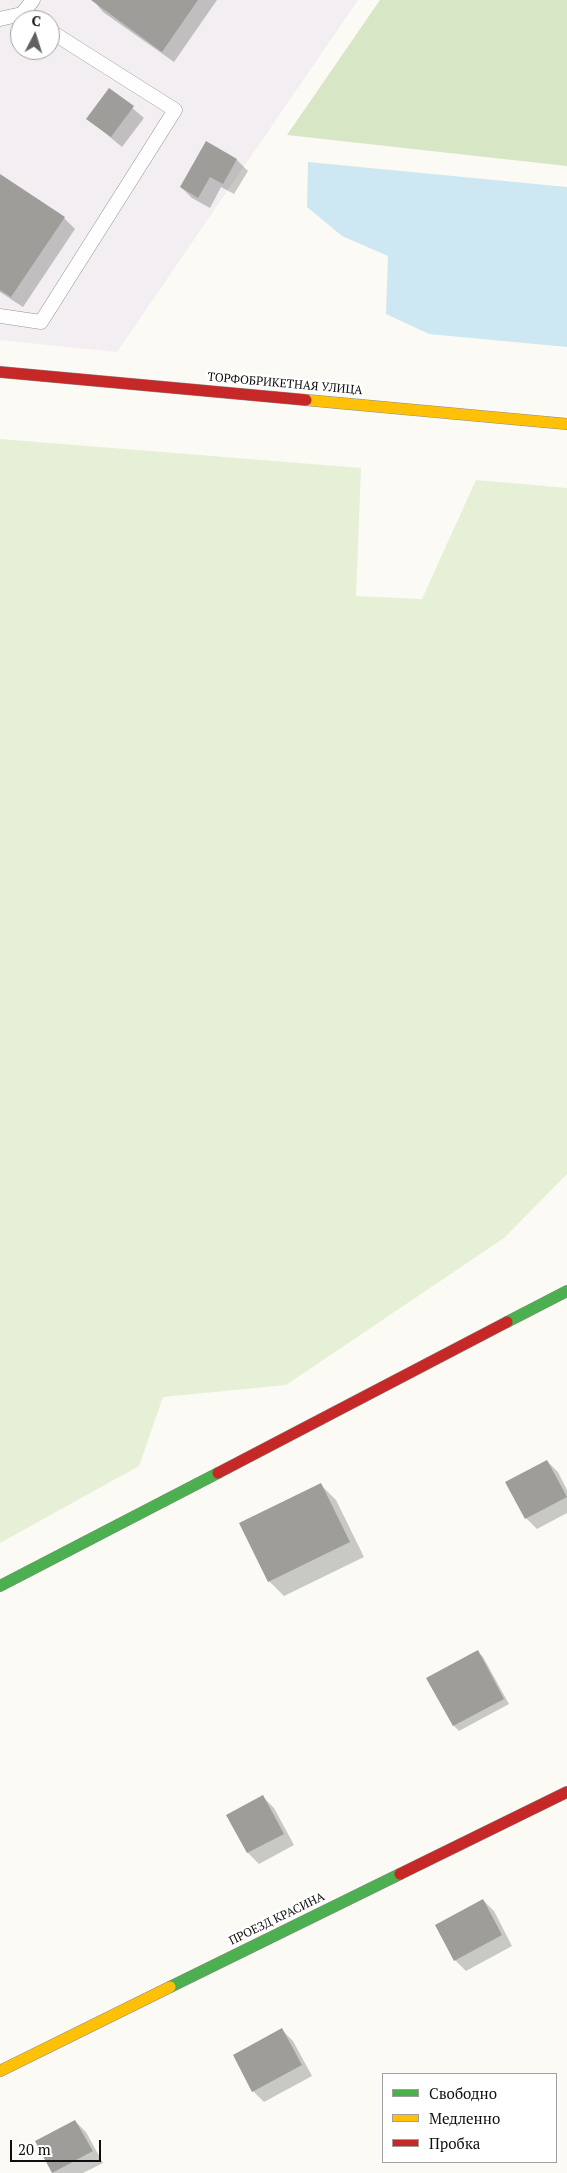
<!DOCTYPE html>
<html>
<head>
<meta charset="utf-8">
<style>
	body { margin:0 }
	#map { position:relative; width:567px; height:2173px; overflow:hidden; background:#fbfaf5; font-family:"PT Serif",serif }
	canvas { display:block }
	.legend { position:absolute; left:382px; top:2073px; width:175px; height:90px; box-sizing:border-box; background:#fff; border:1px solid #9f9f9f; margin:0; padding:6px 9px; list-style:none; font-size:15px; color:#0f0f0f }
	.legend li { display:flex; align-items:center; gap:10px; height:25px }
	.legend b { width:25px; border:1px solid #9f9f9f }
	.north { position:absolute; left:10px; top:10px; width:50px; height:50px; box-sizing:border-box; background:#fff; border:1px solid #9f9f9f; border-radius:50%; rotate:5deg; font-size:14px; font-weight:700; line-height:20px; text-align:center; color:#0f0f0f }
	.north::after { content:''; display:block; margin:auto; width:18px; height:22px; background:#626160; clip-path:polygon(50% 0,100% 100%,50% 72%,0 100%) }
	.scale { position:absolute; left:10px; top:2140px; width:91px; height:22px; box-sizing:border-box; border:2px solid #0f0f0f; border-top:0; padding-left:6px; font-size:15px; line-height:18px; white-space:nowrap; color:#0f0f0f; -webkit-text-stroke:4px #fff; paint-order:stroke }
</style>
</head>
<body>
<div id="map">
<canvas width="567" height="2173"></canvas>
<ul class="legend">
<li><b style="height:6px;background:#4caf50"></b>Свободно</li>
<li><b style="height:6px;background:#ffc107"></b>Медленно</li>
<li><b style="height:6px;background:#c62828"></b>Пробка</li>
</ul>
<div class="north">С</div>
<div class="scale">20 m</div>
</div>
<script>
const g = document.querySelector('canvas').getContext('2d');
g.lineJoin = 'round';
function fillPath(path, color) {
  g.fillStyle = color;
  g.fill(path, 'evenodd');
}
function trace(path, color, width, dash) {
  g.strokeStyle = color;
  g.lineWidth = width;
  g.lineCap = dash ? 'butt' : 'round';
  g.setLineDash(dash || []);
  g.stroke(path);
}
function drawText(font, color, halo, rows, align = 'center') {
  g.font = font + ' "PT Serif",serif';
  g.lineWidth = 5;
  g.setLineDash([]);
  g.textBaseline = 'middle';
  g.strokeStyle = halo;
  g.fillStyle = color;
  for (const [text, x, y, turn = 0] of rows) {
    g.save();
    g.translate(x, y);
    g.rotate((+turn || 0) * Math.PI / 180);
    g.textAlign = isNaN(turn) ? turn : align;
    if (halo) g.strokeText(text, 0, 0);
    g.fillText(text, 0, 0);
    g.restore();
  }
}
fillPath(new Path2D(`
	M0,0H358L117,352L0,340ZM20,20H50V50H20Z`), '#f2eef1');
fillPath(new Path2D(`
	M0,439L361,468L356,596L422,599L476,480L567,488V1174L504,1238L286,1385L163,1397L139,1466L0,1543Z`), '#e6f0d6');
fillPath(new Path2D(`
	M380,0H567V166L287,135Z`), '#d7e6c5');
fillPath(new Path2D(`
	M308,162L567,187V347L429,334L386,314L388,256L342,236L307,207Z`), '#cee8f3');
fillPath(new Path2D(`
	M93,0H217L174,62L103,12Z
	M110,89L144,118L122,147L88,119Z
	M207,143L237,160L248,171L234,194L221,187L210,208L192,198L181,187Z
	M0,175L64,218L75,229L23,307L0,292Z
	M547,1461L558,1472L567,1490V1513L537,1529L526,1518Z
	M321,1485L336,1500L364,1557L284,1596L269,1581Z
	M477,1651L483,1657L509,1704L459,1731L454,1726L428,1678Z
	M263,1797L274,1808L294,1845L259,1864L248,1853L228,1815Z
	M483,1900L494,1911L512,1946L466,1971L455,1960Z
	M282,2030L293,2041L312,2076L264,2102L253,2091Z
	M75,2121L86,2132L103,2163L83,2173H53L37,2142Z`), '#0003');
fillPath(new Path2D(`
	M91,0H198L162,52Z
	M109,88L134,106L111,137L86,119Z
	M206,141L237,159L223,184L210,177L198,198L180,187Z
	M0,174L65,217L11,297L0,290Z
	M547,1460L567,1497L525,1519L505,1482Z
	M321,1483L350,1542L268,1582L239,1523Z
	M478,1650L504,1699L453,1726L426,1678Z
	M263,1795L284,1834L247,1853L226,1815Z
	M483,1899L502,1935L454,1961L435,1925Z
	M282,2028L302,2065L252,2092L233,2055Z
	M75,2120L93,2151L52,2173L35,2141Z`), '#9f9d9a');
const lane = new Path2D(`
	M0,19L22,14L33,0
	M0,316L41,322L175,110L50,31`);
const fast = new Path2D(`
	M507,1322L567,1291
	M0,1586L218,1473
	M170,1987L400,1874`);
const slow = new Path2D(`
	M306,400L567,424
	M0,2071L170,1987`);
const jam = new Path2D(`
	M0,372L306,400
	M218,1473L507,1322
	M400,1874L567,1792`);
trace(lane, '#959593', 15);
trace(fast, '#8c8b89', 12);
trace(slow, '#8c8b89', 12);
trace(jam, '#8c8b89', 12);
trace(lane, '#fefefe', 14);
trace(fast, '#4caf50', 11);
trace(slow, '#ffc107', 11);
trace(jam, '#c62828', 11);
drawText('12px', '#0f0f0f', '#fff', [
	["ТОРФОБРИКЕТНАЯ УЛИЦА",285,384,5],
	["ПРОЕЗД КРАСИНА",277,1919,-26]
]);
</script>
</body>
</html>
